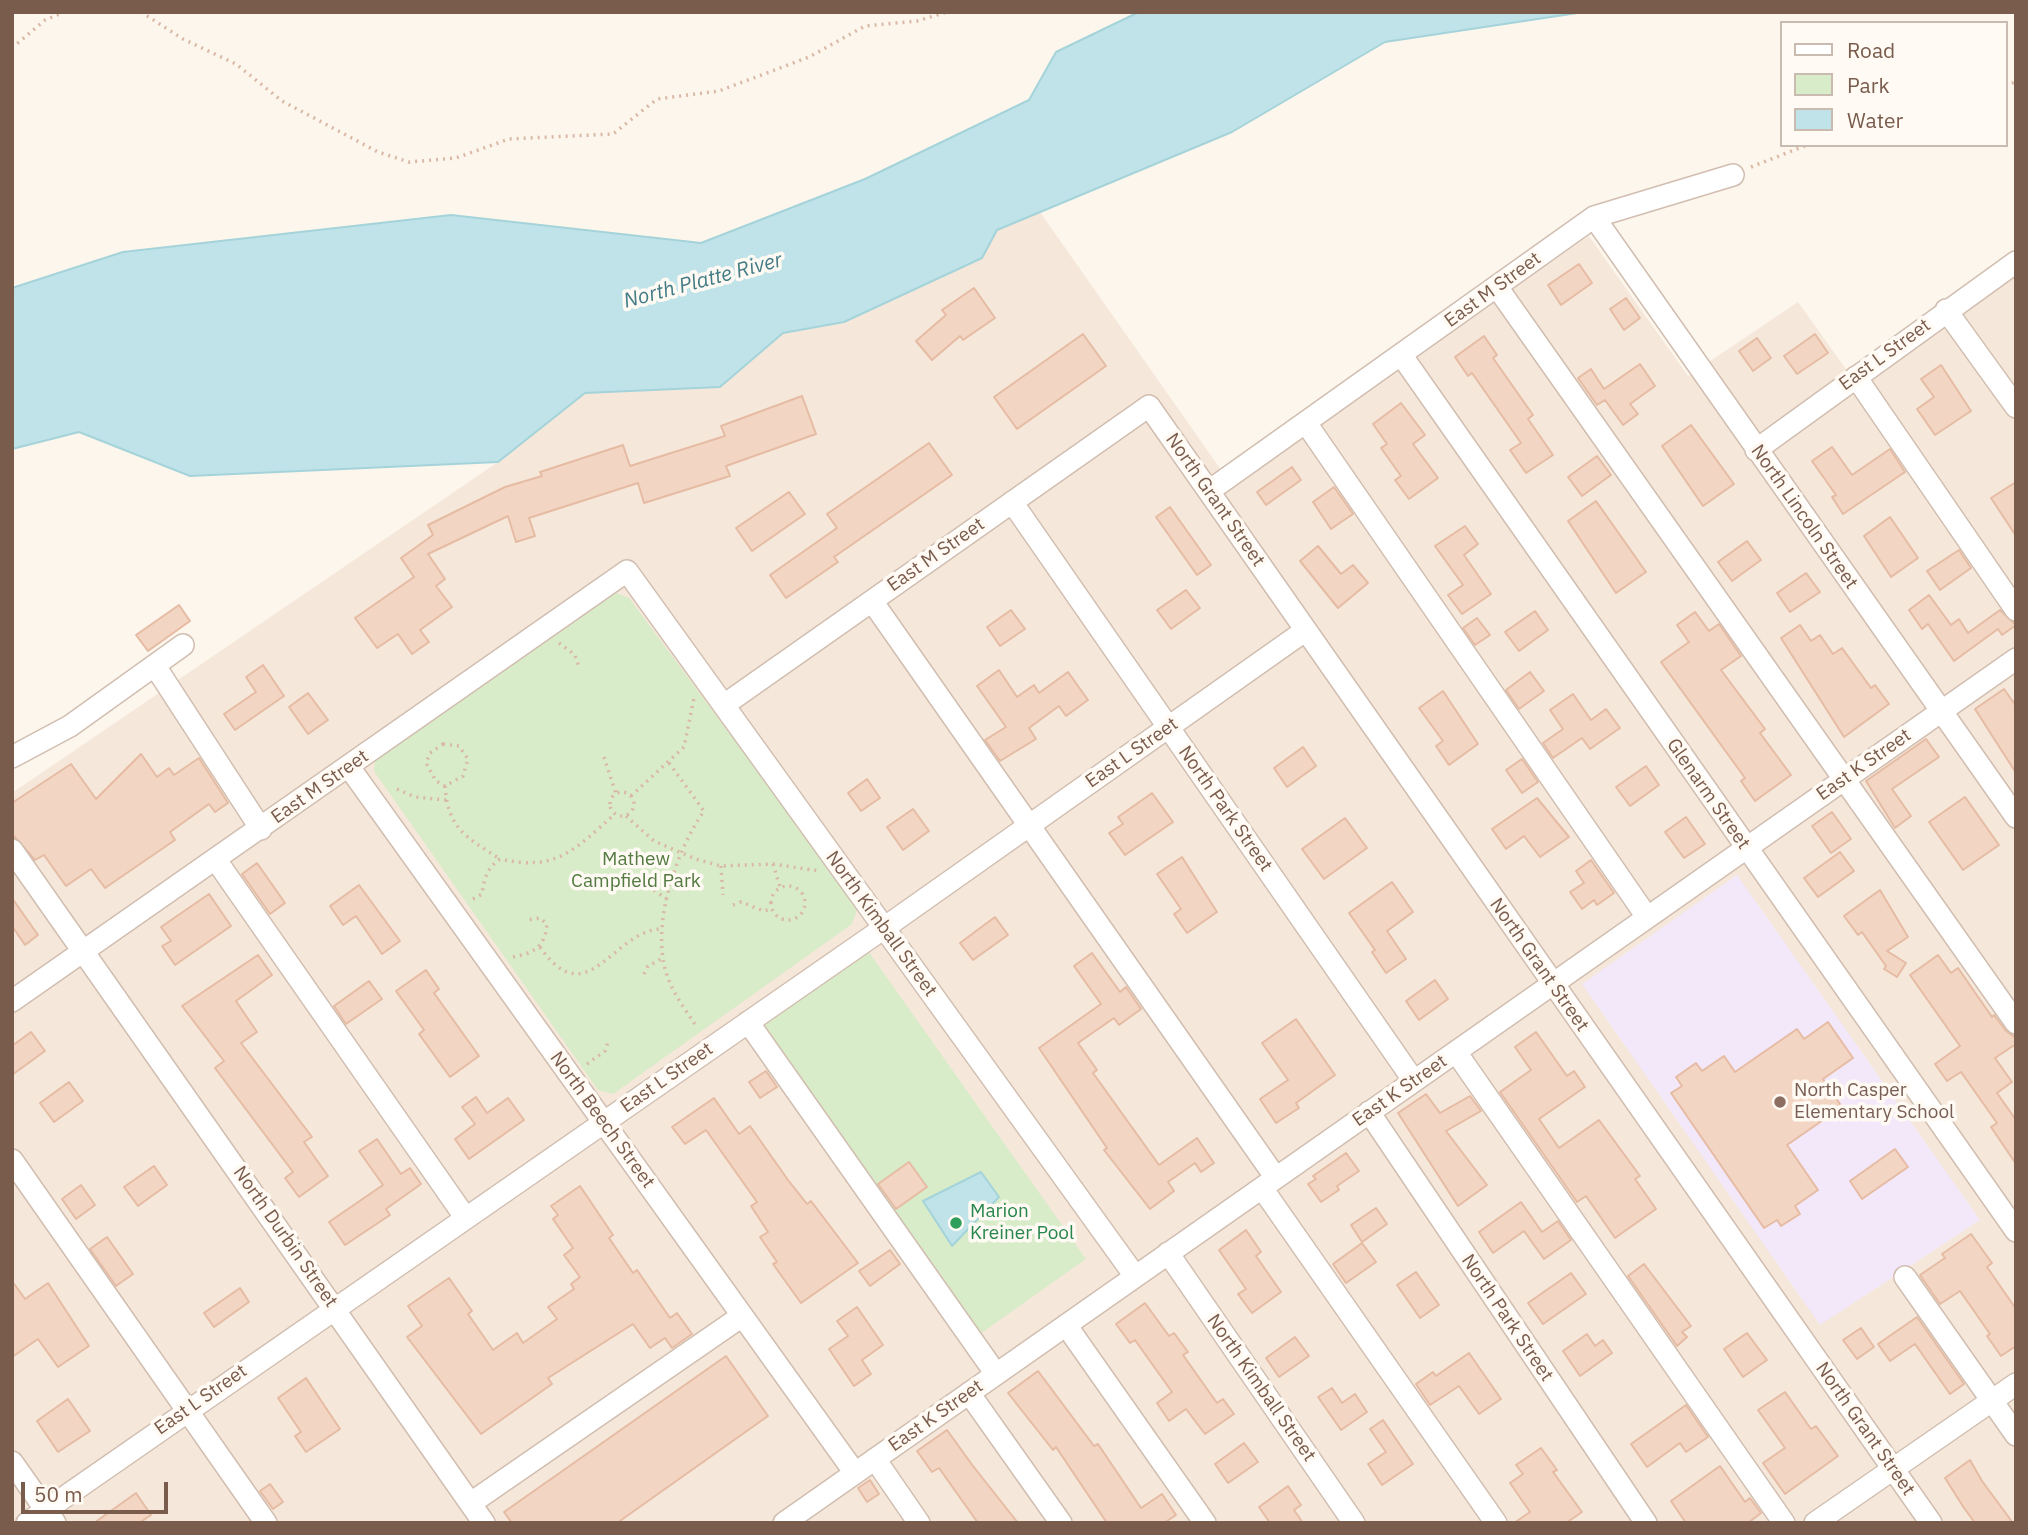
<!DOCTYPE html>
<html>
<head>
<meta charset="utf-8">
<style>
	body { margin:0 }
	#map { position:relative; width:2028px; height:1535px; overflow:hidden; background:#fdf6ec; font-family:"IBM Plex Sans",sans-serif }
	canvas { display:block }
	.frame { position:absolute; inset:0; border:14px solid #7a5c4d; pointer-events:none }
	.legend { position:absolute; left:1780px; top:21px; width:228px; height:126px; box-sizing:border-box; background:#fffaf3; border:2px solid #cabbb1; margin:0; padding:9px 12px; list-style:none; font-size:21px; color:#7a5c4d }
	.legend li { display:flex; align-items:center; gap:14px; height:35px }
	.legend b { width:35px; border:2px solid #cabbb1 }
	.scale { position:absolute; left:21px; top:1482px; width:147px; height:32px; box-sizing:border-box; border:4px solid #7a5c4d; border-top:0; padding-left:9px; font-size:21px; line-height:24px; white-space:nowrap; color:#7a5c4d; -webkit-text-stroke:5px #fffaf3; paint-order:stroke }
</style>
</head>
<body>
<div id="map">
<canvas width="2028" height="1535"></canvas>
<div class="frame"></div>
<ul class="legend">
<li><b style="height:9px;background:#fff"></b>Road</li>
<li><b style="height:19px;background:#d8ecc9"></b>Park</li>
<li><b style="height:19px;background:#bfe3e8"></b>Water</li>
</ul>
<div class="scale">50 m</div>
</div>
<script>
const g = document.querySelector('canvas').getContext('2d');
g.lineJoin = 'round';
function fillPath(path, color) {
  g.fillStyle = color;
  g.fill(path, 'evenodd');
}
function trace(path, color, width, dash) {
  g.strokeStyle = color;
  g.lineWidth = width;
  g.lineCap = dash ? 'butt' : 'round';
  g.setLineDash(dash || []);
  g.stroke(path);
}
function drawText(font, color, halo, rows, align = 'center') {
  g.font = font + ' "IBM Plex Sans",sans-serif';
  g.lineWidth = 7;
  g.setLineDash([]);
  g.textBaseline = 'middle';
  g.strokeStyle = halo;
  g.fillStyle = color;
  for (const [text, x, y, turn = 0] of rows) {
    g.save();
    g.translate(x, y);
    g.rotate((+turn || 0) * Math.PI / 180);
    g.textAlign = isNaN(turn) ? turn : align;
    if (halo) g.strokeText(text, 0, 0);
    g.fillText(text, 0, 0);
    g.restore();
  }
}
fillPath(new Path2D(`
	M1040,212L1231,484L1589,236L1688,376L1798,302L1858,386L2016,272V1523H12V793L498,462L585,393L720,386L783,333L844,322L997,230Z`), '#f5e8da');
fillPath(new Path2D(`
	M1737,875L1980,1220L1820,1325L1582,984Z`), '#f3e8fa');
fillPath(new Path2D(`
	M616,593L629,598L858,907L852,924L613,1094L598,1090L374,771L375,761Z
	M868,951L1086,1259L977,1336L759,1028Z`), '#d8ecc9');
const water = new Path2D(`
	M1139,12H1584L1385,42L1232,132L997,230L982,258L844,322L783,333L720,387L585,393L498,462L190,476L79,432L12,449V288L123,252L451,215L701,243L865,179L1029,100L1056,52Z
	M981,1172L999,1197L952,1246L923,1201Z`);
fillPath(water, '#bfe3e8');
trace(water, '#a5d3da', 2);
const building = new Path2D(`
	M1579,264L1592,283L1561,305L1548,285Z
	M974,288L995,318L963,340L960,336L932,360L916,341L946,315L942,310Z
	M1626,298L1640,318L1624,330L1610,309Z
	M1083,334L1106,366L1017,429L994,397Z
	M1815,334L1828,353L1797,374L1784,356Z
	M1484,336L1497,355L1493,358L1533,415L1528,419L1553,455L1526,473L1510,450L1521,443L1472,373L1468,376L1455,357Z
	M1757,338L1771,358L1753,371L1739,351Z
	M1640,364L1655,386L1630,404L1638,414L1623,425L1605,400L1597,405L1578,378L1591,369L1604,389Z
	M1941,365L1971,411L1935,435L1917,409L1934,397L1921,379Z
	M802,396L816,434L726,466L730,476L644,503L638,483L529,518L535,536L516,542L508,516L428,554L445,579L436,586L452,607L420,630L429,642L412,654L398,634L377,648L355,618L414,577L401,558L433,535L428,525L505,487L542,476L540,472L623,445L630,466L725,436L721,426Z
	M1401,403L1425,435L1413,444L1438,478L1409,499L1395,480L1401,476L1381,448L1387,444L1373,424Z
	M1691,425L1734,484L1703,506L1662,446Z
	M929,443L952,475L834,557L838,562L786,598L770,575L837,528L827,514Z
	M1832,447L1852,475L1890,449L1905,472L1843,514L1832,497L1836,495L1812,461Z
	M1597,456L1611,475L1582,496L1568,477Z
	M1292,467L1301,480L1266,505L1257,492Z
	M2016,482V536L1991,498Z
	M1334,487L1353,514L1331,529L1313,502Z
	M789,492L805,514L752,551L736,528Z
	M1596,501L1646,572L1616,593L1568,521Z
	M1170,507L1211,565L1197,575L1156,517Z
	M1890,517L1918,558L1891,577L1864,536Z
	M1465,526L1478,544L1464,555L1491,594L1462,614L1448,595L1463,585L1435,546Z
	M1747,541L1761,560L1732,581L1718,562Z
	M1318,546L1341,574L1353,565L1368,583L1338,608L1300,561Z
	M1959,550L1971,568L1940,590L1927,571Z
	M1806,573L1820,592L1790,612L1777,593Z
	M1186,590L1200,608L1171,629L1157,610Z
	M1929,595L1951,625L1959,619L1968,633L2000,610L2016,625L2002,635L1998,629L1954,661L1928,624L1922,629L1909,610Z
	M179,605L190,621L148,651L136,635Z
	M1011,610L1025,629L1000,646L987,627Z
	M1535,611L1548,630L1519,651L1505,632Z
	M1695,612L1709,631L1719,624L1741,656L1721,670L1765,729L1760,733L1791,775L1755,801L1741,781L1745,778L1661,662L1689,642L1677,625Z
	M1477,618L1490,635L1475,645L1463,628Z
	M1800,625L1811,641L1820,635L1833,654L1842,648L1871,688L1875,685L1889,704L1844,737L1781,638Z
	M263,665L284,696L235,730L224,714L256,692L246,677Z
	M999,670L1017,697L1034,685L1039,693L1068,672L1088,700L1066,716L1059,706L1029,728L1036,739L1000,761L985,740L1006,727L977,686Z
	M1530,672L1544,691L1519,709L1506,690Z
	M2004,689L2016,706V773L1975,709Z
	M1443,691L1478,744L1449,765L1436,746L1443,741L1419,708Z
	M308,693L328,720L308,734L289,707Z
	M1573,694L1591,720L1606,709L1620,728L1590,749L1582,738L1553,758L1543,743L1563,729L1550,710Z
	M1926,739L1939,757L1892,789L1911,816L1895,828L1866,781Z
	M1303,747L1316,766L1287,787L1274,768Z
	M141,754L157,777L169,768L174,775L199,758L228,803L215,812L209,804L170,832L175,840L105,888L91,869L66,886L44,855L35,860L12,834V803L71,764L96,799Z
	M1522,759L1538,782L1522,793L1506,770Z
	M1646,766L1659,785L1630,806L1616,787Z
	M867,779L880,798L861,811L848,793Z
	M1152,793L1173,822L1125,855L1109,833L1123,824L1118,817Z
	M1965,797L1999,845L1963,870L1929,822Z
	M1537,798L1569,837L1540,857L1524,836L1506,849L1492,829Z
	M913,809L929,831L903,850L887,827Z
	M1832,812L1851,839L1831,853L1812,826Z
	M1686,817L1705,844L1684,858L1665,832Z
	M1345,818L1367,848L1324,879L1302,849Z
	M1840,852L1854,871L1818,897L1804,878Z
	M1182,857L1217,912L1187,933L1174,914L1181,909L1157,874Z
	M1591,860L1614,893L1597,905L1594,900L1582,909L1570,892L1584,883L1576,871Z
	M257,863L285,903L270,914L242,874Z
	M1392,882L1413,912L1387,931L1406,959L1386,973L1372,952L1375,950L1349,913Z
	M359,885L400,941L382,954L356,916L343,925L330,906Z
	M1880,890L1908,937L1887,951L1906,963L1897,977L1884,969L1886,966L1862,932L1858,935L1844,916Z
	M209,894L231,926L175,965L162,946L171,941L161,927Z
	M12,898L38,935L25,945L12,926Z
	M995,917L1008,935L973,960L960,943Z
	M1092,953L1120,992L1126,987L1141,1009L1119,1025L1114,1018L1078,1043L1097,1070L1093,1073L1159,1165L1197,1138L1214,1163L1201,1172L1195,1163L1168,1182L1174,1191L1150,1209L1104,1150L1107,1148L1039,1048L1101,1004L1074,966Z
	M258,955L272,975L236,1001L257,1032L241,1043L312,1137L304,1142L328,1176L299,1197L285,1178L293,1172L215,1068L224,1061L182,1006Z
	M1938,955L1951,973L1958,968L1992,1017L1994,1015L2006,1031L2016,1038V1044L1995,1058L2012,1082L1997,1093L2016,1120V1164L1991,1127L1997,1123L1961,1072L1947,1081L1935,1064L1960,1046L1910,975Z
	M426,970L439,989L434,993L479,1056L450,1077L419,1034L424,1030L396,991Z
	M1435,980L1448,999L1419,1020L1406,1001Z
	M369,981L382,999L346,1024L334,1006Z
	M1296,1019L1335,1075L1296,1103L1299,1108L1276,1123L1260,1099L1288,1080L1262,1043Z
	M1828,1022L1853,1058L1823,1079L1842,1107L1787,1145L1818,1190L1795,1206L1800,1214L1781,1226L1777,1220L1764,1228L1671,1093L1682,1086L1676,1077L1696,1063L1702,1071L1724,1056L1735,1072L1797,1029L1804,1039Z
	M31,1032L45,1051L12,1075V1046Z
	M1536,1032L1567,1076L1574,1071L1585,1087L1539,1119L1559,1148L1599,1120L1640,1176L1635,1179L1656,1209L1615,1238L1586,1196L1577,1202L1500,1092L1531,1070L1515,1047Z
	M766,1071L777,1087L760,1098L749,1082Z
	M69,1082L83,1101L54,1122L40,1103Z
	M1426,1094L1440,1113L1470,1096L1481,1111L1446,1131L1487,1185L1458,1206L1398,1113Z
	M476,1097L487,1113L508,1098L524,1120L469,1159L455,1139L475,1124L462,1107Z
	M714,1098L739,1134L750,1126L788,1180L807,1204L811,1201L858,1263L801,1303L773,1264L777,1262L760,1237L768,1232L751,1206L757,1202L706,1130L685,1144L672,1127Z
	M377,1139L401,1174L410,1168L421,1184L386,1209L390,1215L345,1245L329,1222L383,1185L359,1151Z
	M1895,1149L1908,1167L1862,1199L1850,1181Z
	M1346,1153L1359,1171L1337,1186L1339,1190L1321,1202L1308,1184L1316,1179L1313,1176Z
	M909,1162L927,1187L896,1209L878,1184Z
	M154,1166L167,1185L138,1206L124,1187Z
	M81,1185L95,1205L76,1219L62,1199Z
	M580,1186L613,1235L609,1238L633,1273L637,1270L670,1318L677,1313L692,1334L672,1348L665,1338L650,1348L633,1324L548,1378L552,1384L481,1434L407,1337L422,1326L408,1306L449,1278L472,1311L468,1314L493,1350L517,1333L523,1343L557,1319L548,1307L574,1289L571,1284L580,1277L564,1255L573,1248L553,1219L558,1215L551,1206Z
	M1521,1202L1542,1232L1558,1221L1571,1240L1544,1259L1524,1231L1493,1253L1479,1232Z
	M1376,1208L1387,1224L1362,1242L1351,1225Z
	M1246,1230L1261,1252L1256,1256L1281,1292L1252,1313L1238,1294L1246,1289L1219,1250Z
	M1971,1234L1992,1263L1987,1267L2016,1309V1346L2001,1356L1987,1336L1990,1334L1960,1291L1940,1304L1920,1275L1945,1258L1942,1254Z
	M107,1237L133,1274L116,1286L90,1249Z
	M1362,1243L1376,1262L1346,1283L1333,1264Z
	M890,1250L900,1264L870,1286L859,1271Z
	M1644,1264L1691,1326L1682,1332L1687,1337L1677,1346L1628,1276Z
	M1416,1272L1439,1305L1420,1318L1397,1285Z
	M1571,1273L1586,1294L1543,1324L1528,1303Z
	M12,1281L25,1299L48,1283L89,1346L58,1367L38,1339L12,1357Z
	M240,1288L249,1302L214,1327L204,1313Z
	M1145,1303L1169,1336L1174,1333L1188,1352L1183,1355L1217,1403L1223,1399L1234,1414L1205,1434L1186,1409L1169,1421L1157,1403L1172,1392L1135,1340L1130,1343L1116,1324Z
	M857,1307L883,1345L862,1360L871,1374L854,1386L829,1349L848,1336L837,1321Z
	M1917,1317L1964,1384L1950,1394L1915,1344L1890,1361L1878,1344Z
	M1861,1328L1874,1347L1857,1359L1843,1340Z
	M1747,1333L1767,1360L1743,1377L1724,1349Z
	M1587,1334L1595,1346L1603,1340L1612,1353L1580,1376L1563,1351Z
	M1295,1337L1309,1356L1279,1377L1266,1358Z
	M1469,1353L1501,1399L1479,1414L1459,1386L1430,1405L1416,1384L1433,1372L1436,1376Z
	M726,1356L768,1416L617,1523H512L504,1512Z
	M1038,1371L1094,1446L1098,1444L1141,1508L1162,1494L1176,1515L1164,1523H1107L1056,1447L1053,1450L1008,1393Z
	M306,1378L340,1429L306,1452L295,1436L301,1432L278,1398Z
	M1332,1388L1342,1403L1355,1394L1367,1412L1341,1430L1318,1397Z
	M1785,1392L1811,1429L1816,1426L1838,1456L1785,1494L1763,1463L1785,1448L1758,1410Z
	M68,1399L90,1431L58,1452L37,1421Z
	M1686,1405L1708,1437L1686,1452L1680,1443L1647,1467L1631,1444Z
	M1383,1420L1413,1464L1382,1485L1368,1464L1386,1452L1370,1429Z
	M947,1430L973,1466L1018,1523H978L939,1468L932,1472L917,1451Z
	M1244,1443L1258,1462L1228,1483L1215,1464Z
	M1541,1448L1557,1470L1553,1472L1582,1512L1566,1523H1514L1530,1512L1510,1483L1523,1474L1516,1465Z
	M1970,1460L1982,1481L2013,1523H1975L1964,1508L1945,1478Z
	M1720,1466L1745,1502L1750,1498L1761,1513L1748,1523H1686L1671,1501Z
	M870,1480L879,1494L867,1502L858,1488Z
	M270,1484L283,1502L273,1509L260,1491Z
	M1288,1486L1301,1505L1294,1510L1303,1523H1270L1259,1507Z
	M136,1493L151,1515L139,1523H94Z`);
fillPath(building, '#f3d5c3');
trace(building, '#e6bba3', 2);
const minor = new Path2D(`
	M1594,217L2016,817
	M1497,287L2016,1023
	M1946,310L2016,407
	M1402,356L2016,1231
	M1856,377L2016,610
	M1306,423L1647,917
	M1756,450L2016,262
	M1209,491L1594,217L1733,175
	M1012,502L1414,1081
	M872,601L1276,1178
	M155,666L261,829
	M724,705L1149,406L1931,1523
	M12,757L70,726L183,645
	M349,767L855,1473
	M12,850L484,1523
	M216,860L465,1217
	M12,1001L627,571L1135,1276
	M748,1022L996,1374
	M1456,1052L1784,1523
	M1369,1112L1646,1523
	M12,1160L266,1523
	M1262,1188L1496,1523
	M1168,1253L1354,1523
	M1905,1277L2016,1435
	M1066,1325L1205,1523
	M969,1393L1061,1523
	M875,1459L919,1523
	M12,1462L55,1523
	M471,1503L742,1316
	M27,1523L884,928L1306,630
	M784,1523L2016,659
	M1815,1523L2016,1384`);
trace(minor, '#d1beb0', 24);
trace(new Path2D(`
	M141,12L183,39L236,64L282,101L378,152L409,162L456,158L509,139L613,134L657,99L719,91L809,57L865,26L917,21L947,12
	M12,48L45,20L64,12
	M2005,85L2016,82
	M1751,167L1807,145
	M559,643L575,655L579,667
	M443,744L459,746L468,759L463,776L445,786L436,781L426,763L430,753Z
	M604,757L616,794
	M669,763L704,811C676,851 650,926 667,975C673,994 686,1010 696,1026
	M445,786C448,829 466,837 500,859
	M397,789L415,797L446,800
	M610 804a12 12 0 1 1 24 0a12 12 0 1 1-24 0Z
	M631,796L684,747L694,698
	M626,816L654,841L696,859L721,866L773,864L819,871
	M773,864L780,887
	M721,866L723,895
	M771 903a17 17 0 1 1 34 0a17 17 0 1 1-34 0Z
	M654,890L668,900
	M473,899L482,894C484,879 487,868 500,859C557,872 575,849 615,814
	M733,905L741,902L764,911L771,909
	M540,947C588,1016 612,930 662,929
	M513,957C534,953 545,947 547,924L540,918L527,920
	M644,974L648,966L663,958
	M587,1064L605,1051L608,1042`), '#d9b8a5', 3.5, [2, 5]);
trace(minor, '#fff', 21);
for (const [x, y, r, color] of [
	[1780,1102,7,"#8d6e63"],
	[956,1223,7,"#2e9e5b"]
]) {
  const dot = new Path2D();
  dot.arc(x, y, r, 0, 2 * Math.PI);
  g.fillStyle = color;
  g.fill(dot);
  trace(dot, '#fffaf3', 2.5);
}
drawText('19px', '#7a5c4d', '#fffaf3', [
	["East M Street",1493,290,-36],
	["East L Street",1885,355,-36],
	["North Grant Street",1215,500,55],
	["North Lincoln Street",1804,517,55],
	["East M Street",936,555,-35],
	["East L Street",1132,753,-35],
	["East K Street",1864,765,-35],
	["East M Street",320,787,-35],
	["Glenarm Street",1708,794,55],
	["North Park Street",1225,809,55],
	["North Kimball Street",881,924,54],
	["North Grant Street",1539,965,55],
	["East L Street",667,1078,-35],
	["East K Street",1400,1091,-35],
	["North Beech Street",602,1120,54],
	["North Durbin Street",285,1237,55],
	["North Park Street",1507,1318,56],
	["North Kimball Street",1261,1388,55],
	["East L Street",201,1400,-35],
	["East K Street",936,1416,-35],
	["North Grant Street",1865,1429,55]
]);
drawText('19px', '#537a41', '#fffaf3', [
	["Mathew",636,860],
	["Campfield Park",636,882]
]);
drawText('19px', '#785e54', '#fffaf3', [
	["North Casper",1794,1091],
	["Elementary School",1794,1113]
], 'left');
drawText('19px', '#27864d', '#fffaf3', [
	["Marion",970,1212],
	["Kreiner Pool",970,1234]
], 'left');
drawText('italic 21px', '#437c86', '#fffaf3', [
	["North Platte River",703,281,-15]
]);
</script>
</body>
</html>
